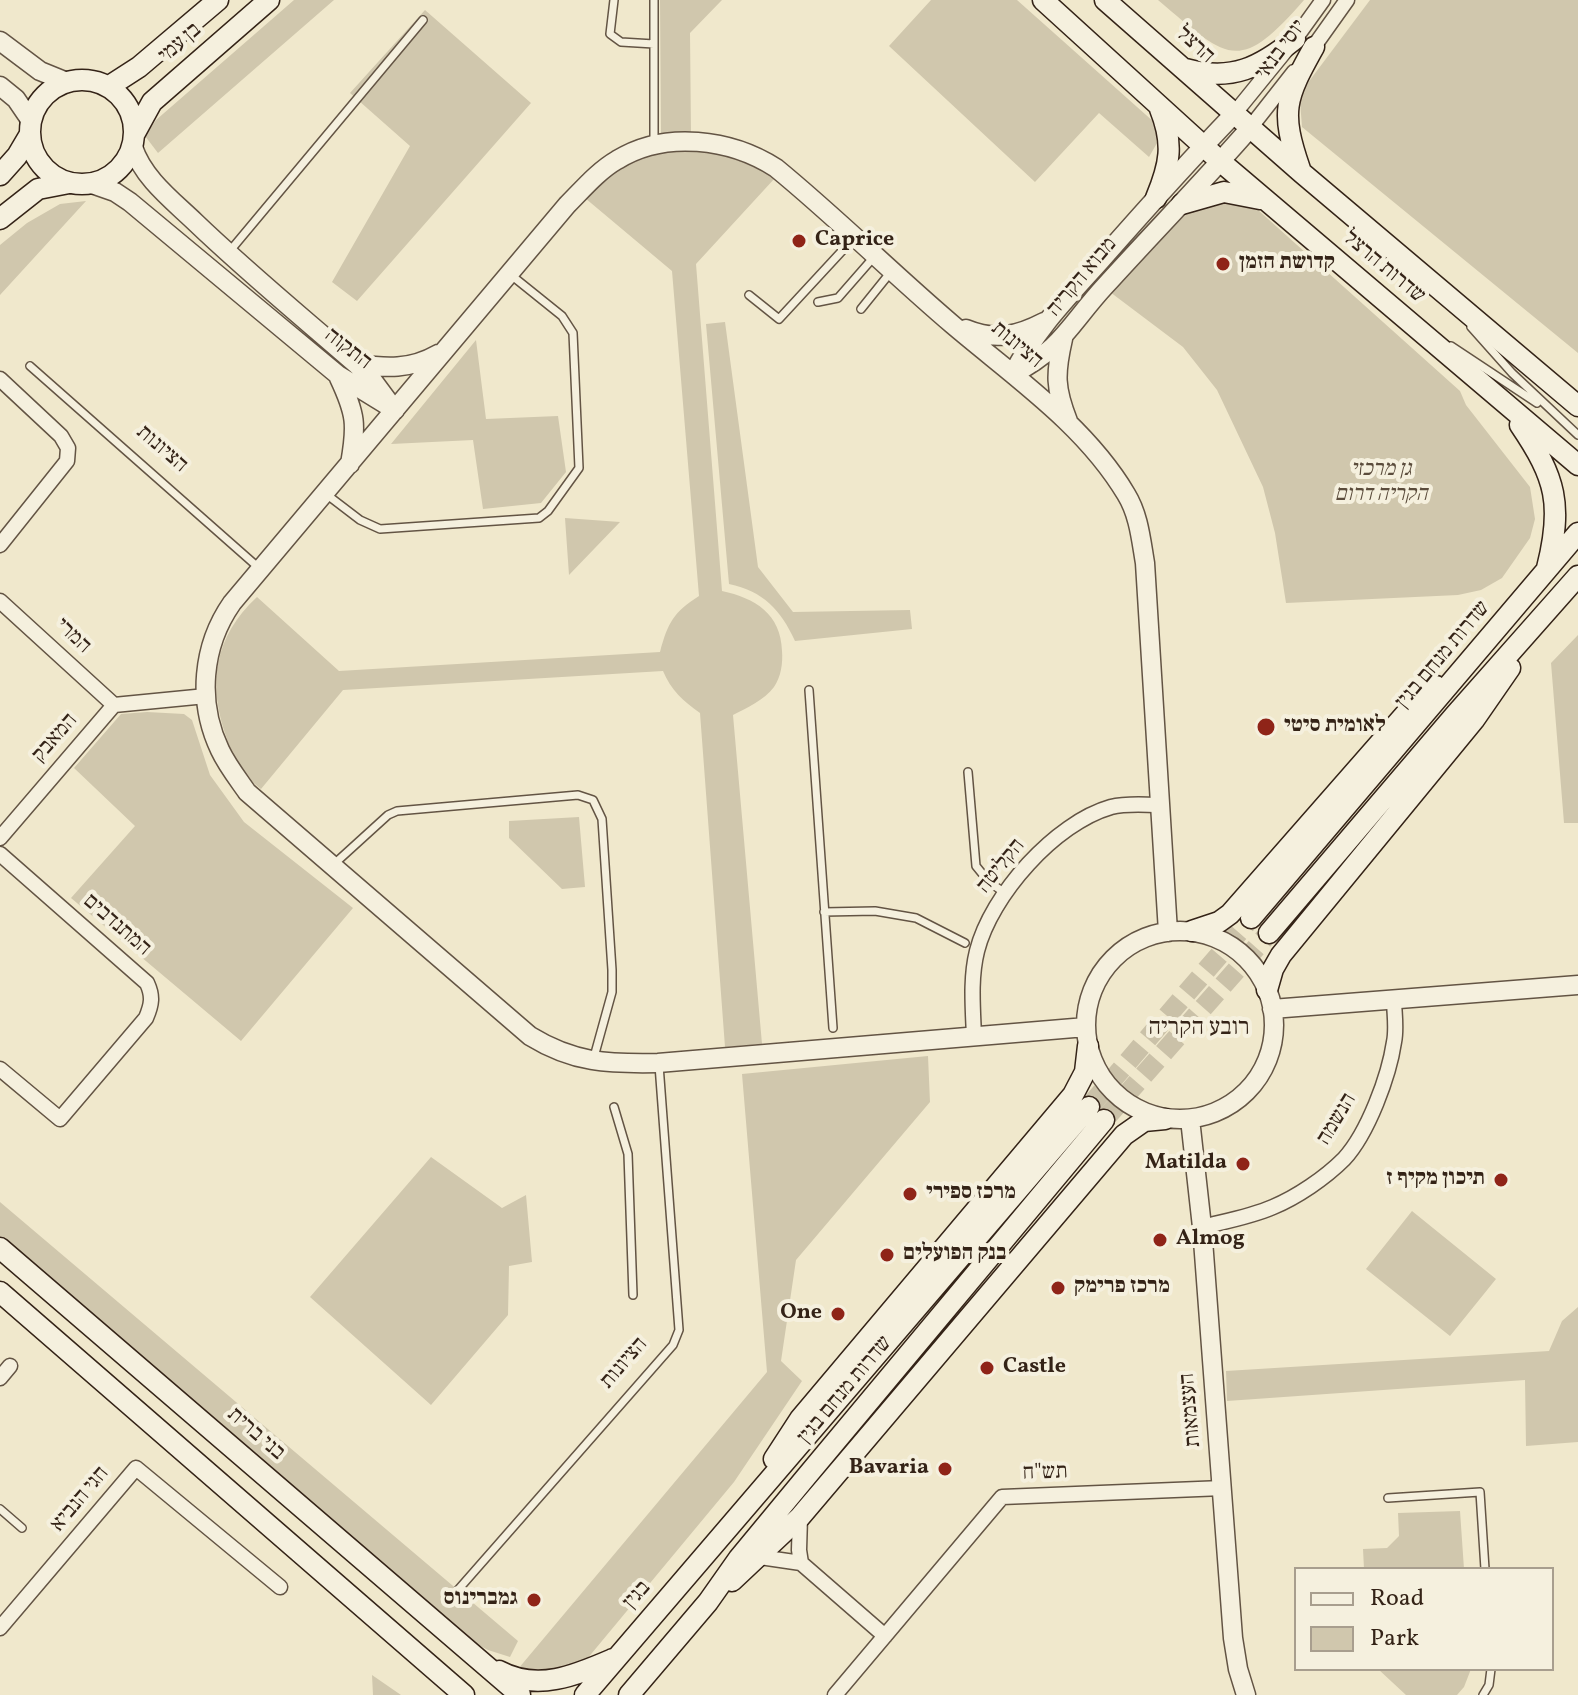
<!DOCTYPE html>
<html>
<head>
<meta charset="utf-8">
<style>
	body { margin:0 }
	#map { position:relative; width:1578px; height:1695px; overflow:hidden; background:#f0e8cc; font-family:Vollkorn,serif }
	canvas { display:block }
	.legend { position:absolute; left:1294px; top:1567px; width:260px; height:104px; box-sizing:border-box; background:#f5f0de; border:2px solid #a89e8e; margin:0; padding:10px 14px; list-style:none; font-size:24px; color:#342317 }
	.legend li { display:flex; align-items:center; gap:16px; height:40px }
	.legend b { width:40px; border:2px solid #a89e8e }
</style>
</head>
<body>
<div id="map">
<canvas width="1578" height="1695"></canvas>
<ul class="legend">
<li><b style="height:10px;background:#f5f0de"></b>Road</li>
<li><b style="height:22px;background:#d0c7ad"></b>Park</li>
</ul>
</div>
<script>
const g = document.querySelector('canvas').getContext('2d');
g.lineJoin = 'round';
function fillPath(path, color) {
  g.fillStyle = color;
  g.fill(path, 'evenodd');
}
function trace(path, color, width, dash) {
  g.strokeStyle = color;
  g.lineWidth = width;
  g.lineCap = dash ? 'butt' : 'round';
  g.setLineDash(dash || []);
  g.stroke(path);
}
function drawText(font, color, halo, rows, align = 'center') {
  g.font = font + ' Vollkorn,"Frank Ruhl Libre",serif';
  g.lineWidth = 8;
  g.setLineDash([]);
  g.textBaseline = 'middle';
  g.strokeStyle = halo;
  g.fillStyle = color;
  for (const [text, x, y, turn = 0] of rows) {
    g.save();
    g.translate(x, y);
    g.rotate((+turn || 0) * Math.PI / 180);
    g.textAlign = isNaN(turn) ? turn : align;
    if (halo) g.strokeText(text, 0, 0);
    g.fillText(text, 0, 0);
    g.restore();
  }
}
fillPath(new Path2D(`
	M294,0H334L158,153L145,136L156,120Z
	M660,0H722L690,33L691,136L661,138Z
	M931,0H1017L1164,131L1149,157L1099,113L1035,182L889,46Z
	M1158,0H1304C1238,76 1228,59 1158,0Z
	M1370,0H1578V353L1302,127L1300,101L1304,88Z
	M425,10L531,103L357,301L332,282L410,146L350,93Z
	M671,150C714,150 738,157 775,178L696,264L722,591C755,598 781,614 782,651C783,663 781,677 774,687C764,700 747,708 733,715L762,1044L725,1047L700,713C683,701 671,690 663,671L343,690L261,789C254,783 243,776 237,769C232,761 230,748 227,739C207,684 214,637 257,597L339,671L660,652C668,622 674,612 699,596L672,271L585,198C616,169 628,157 671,150Z
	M86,201L0,295V245L27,223L60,204Z
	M1230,203L1258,210L1460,391L1466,405L1530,487L1535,519L1530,538L1502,578L1481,590L1458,595L1286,603L1275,533L1263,487L1217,390L1183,347L1110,292L1187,213L1206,204Z
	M725,322L758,567L793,612L910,610L912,629L795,641C781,610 763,591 729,584L706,324Z
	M476,340L486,419L558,416L566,472L541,503L483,509L473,440L391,444Z
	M565,518L620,522L569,575Z
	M1578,635V823H1564L1551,663Z
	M147,712L184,714L192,720L210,775L244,822L353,908L241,1041L71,898L135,826L74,768L121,714Z
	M579,817L585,887L562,889L509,838V821Z
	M928,1056L930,1102L796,1260L781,1361L802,1381L734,1482L587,1659L548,1674L518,1669L767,1372L742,1074Z
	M431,1157L502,1208L526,1195L532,1262L509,1266L508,1315L431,1405L310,1297Z
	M0,1202L518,1641L510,1657L488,1650L462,1636L0,1237Z
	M1412,1211L1496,1279L1450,1336L1366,1269Z
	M1578,1307V1442L1526,1446L1525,1380L1227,1401L1226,1371L1549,1351L1562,1321Z
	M1460,1511L1464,1569H1364L1363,1549L1387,1548L1399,1536L1398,1513Z
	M1378,1669H1471L1464,1687L1457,1695H1406Z
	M372,1675L401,1695H373Z`), '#d0c7ad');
trace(new Path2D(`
	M1089,1107L1251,918
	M1104,1120L1269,933`), '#cac1a8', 20, [20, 10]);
const service = new Path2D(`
	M614,0L610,34L621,42L654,44
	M654,0V144
	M229,252L423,20
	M749,295L779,319L854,238
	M818,302L838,298L873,258
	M861,309L890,273
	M1471,327L1512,373L1578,435
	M1451,346L1537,403
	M30,366L259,568
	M326,494L360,520L380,529L539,518L548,511L579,468L573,333L562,316L511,275
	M809,690L833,1028
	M968,772L976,866L989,882L1005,893
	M333,865L388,815L397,811L578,795L593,800L602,819L612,970V992L594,1057
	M824,912L875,911L916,918L965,943
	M614,1107L628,1154L633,1295
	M1388,1498L1480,1492L1485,1569
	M0,1509L22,1528
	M457,1591L673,1345L679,1330L659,1065
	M1483,1695L1489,1685L1491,1669`);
const minor = new Path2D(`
	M1310,52L1347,0
	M1234,114L1295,39L1323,0
	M1250,128L1294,72
	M0,379L61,436L68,448L67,461L0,545
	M0,601L114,705
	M114,705L206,696
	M0,838L114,705
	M0,854L147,983C153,996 152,1004 146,1018L60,1119L0,1069
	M974,1037C973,1009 970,979 977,951C991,895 1055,823 1111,807C1127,803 1144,805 1160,805
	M1202,1227C1226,1221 1250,1217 1273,1207C1297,1197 1325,1178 1344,1159C1368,1133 1389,1076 1394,1042C1397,1028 1394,1012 1394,999
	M0,1378L10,1366
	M800,1517L799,1550L801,1563
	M760,1557L801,1563L885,1636
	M0,1628L136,1468L280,1587
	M835,1695L1002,1497L1223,1488`);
const tertiary = new Path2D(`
	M0,41L40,71L67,82
	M0,86L16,99L31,121
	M133,147C143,178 172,200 195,222C246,271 302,317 356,364L374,382L391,405
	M92,184L115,192L130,202L338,375L395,410
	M966,329C995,341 1017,336 1044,322
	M1063,339C1055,374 1055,388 1068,421
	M356,364C386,368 410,370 438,354
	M1013,374C1062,349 1070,324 1105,286C1153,233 1203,182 1250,128
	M1013,374C1035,330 1069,296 1102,259C1145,210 1189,161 1234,114
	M339,378C356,414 357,425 350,464
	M1086 1025a94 94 0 1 1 188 0a94 94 0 1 1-188 0Z
	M1272,1009L1578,985
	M1086,1027L658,1063C608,1064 574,1063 530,1036L247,792C238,779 227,765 220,750C197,702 202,646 232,603L567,205C583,189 598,171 617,160C665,130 731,139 776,168C837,218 893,274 953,325C1013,376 1085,425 1126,494C1139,515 1141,540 1145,563L1168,932
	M1190,1119L1202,1227L1233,1638L1238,1669L1246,1695`);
const secondary = new Path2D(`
	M1043,0L1221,162L1578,465
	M1105,0L1302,173L1578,406
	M1186,69C1232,82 1260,67 1295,39
	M30 132a52 52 0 1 1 104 0a52 52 0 1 1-104 0Z
	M108,87L139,67L218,0
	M135,133L152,102L269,0
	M1300,169C1280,111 1285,99 1314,47
	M0,175L17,156L30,134
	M1156,198C1170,164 1174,144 1160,109
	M1182,204L1224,192L1260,199
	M0,219L38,189L69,183
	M1520,425C1556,478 1563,505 1547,568
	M1251,918L1578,533
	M1192,931L1219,922L1230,914L1408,711L1436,686
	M1269,933L1455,715L1578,576
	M1267,990L1273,969L1281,955L1474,720L1510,668
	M0,1248L520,1695
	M0,1292L464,1695
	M774,1459L800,1419L1073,1095L1085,1072L1088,1046
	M732,1581L800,1517L1124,1135L1144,1121L1165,1119
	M499,1671C538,1692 576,1675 613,1659
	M585,1695L1089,1107
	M629,1695L708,1602L739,1558L806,1477L1104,1120`);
trace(service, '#635444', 10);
trace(minor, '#635444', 17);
trace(tertiary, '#635444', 21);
trace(secondary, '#342317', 23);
trace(service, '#f5f0de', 7);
trace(minor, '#f5f0de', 14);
trace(tertiary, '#f5f0de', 18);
trace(secondary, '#f5f0de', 20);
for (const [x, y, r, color] of [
	[799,241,8,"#8f2418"],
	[1223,264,8,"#8f2418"],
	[1266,727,10,"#8f2418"],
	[1243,1164,8,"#8f2418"],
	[1501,1180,8,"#8f2418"],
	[910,1194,8,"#8f2418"],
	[1160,1240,8,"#8f2418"],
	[887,1255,8,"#8f2418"],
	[1058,1288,8,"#8f2418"],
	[838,1314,8,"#8f2418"],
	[987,1368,8,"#8f2418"],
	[945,1469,8,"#8f2418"],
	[534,1600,8,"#8f2418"]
]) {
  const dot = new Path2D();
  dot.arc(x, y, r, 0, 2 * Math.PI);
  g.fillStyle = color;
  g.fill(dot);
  trace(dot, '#f5f0de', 3);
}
drawText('22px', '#342317', '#f5f0de', [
	["בן עמי",181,44,-41],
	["הרצל",1194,46,42],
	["יוסי בנאי",1282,51,-53],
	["שדרות הרצל",1383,268,40],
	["מבוא הקריה",1083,278,-50],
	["הציונות",1016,346,40],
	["התקוה",347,350,38],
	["הציונות",161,450,41],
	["המרי",72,637,43],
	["שדרות מנחם בגין",1444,656,-50],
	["המאבק",56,739,-49],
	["הקליטה",1002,867,-51],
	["המתנדבים",116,926,41],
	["הנשמה",1338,1120,-59],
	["הציונות",625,1364,-49],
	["שדרות מנחם בגין",846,1391,-50],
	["העצמאות",1192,1410,-95],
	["בני ברית",255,1435,41],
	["תש\"ח",1045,1474,-2],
	["חגי הנביא",81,1500,-50],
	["בגין",638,1596,-49]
]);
drawText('bold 22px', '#342317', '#f5f0de', [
	["Caprice",815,241],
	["קדושת הזמן",1239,264],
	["לאומית סיטי",1284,727],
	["Matilda",1227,1164,"right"],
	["תיכון מקיף ז",1485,1180,"right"],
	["מרכז ספירי",926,1194],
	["Almog",1176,1240],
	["בנק הפועלים",903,1255],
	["מרכז פרימק",1074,1288],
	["One",822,1314,"right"],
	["Castle",1003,1368],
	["Bavaria",929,1469,"right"],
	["גמברינוס",518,1600,"right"]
], 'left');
drawText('italic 22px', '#5b4c3c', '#f5f0de', [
	["גן מרכזי",1381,471],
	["הקריה דרום",1381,496]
]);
drawText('24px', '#342317', '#f5f0de', [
	["רובע הקריה",1199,1030]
]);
</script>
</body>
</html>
